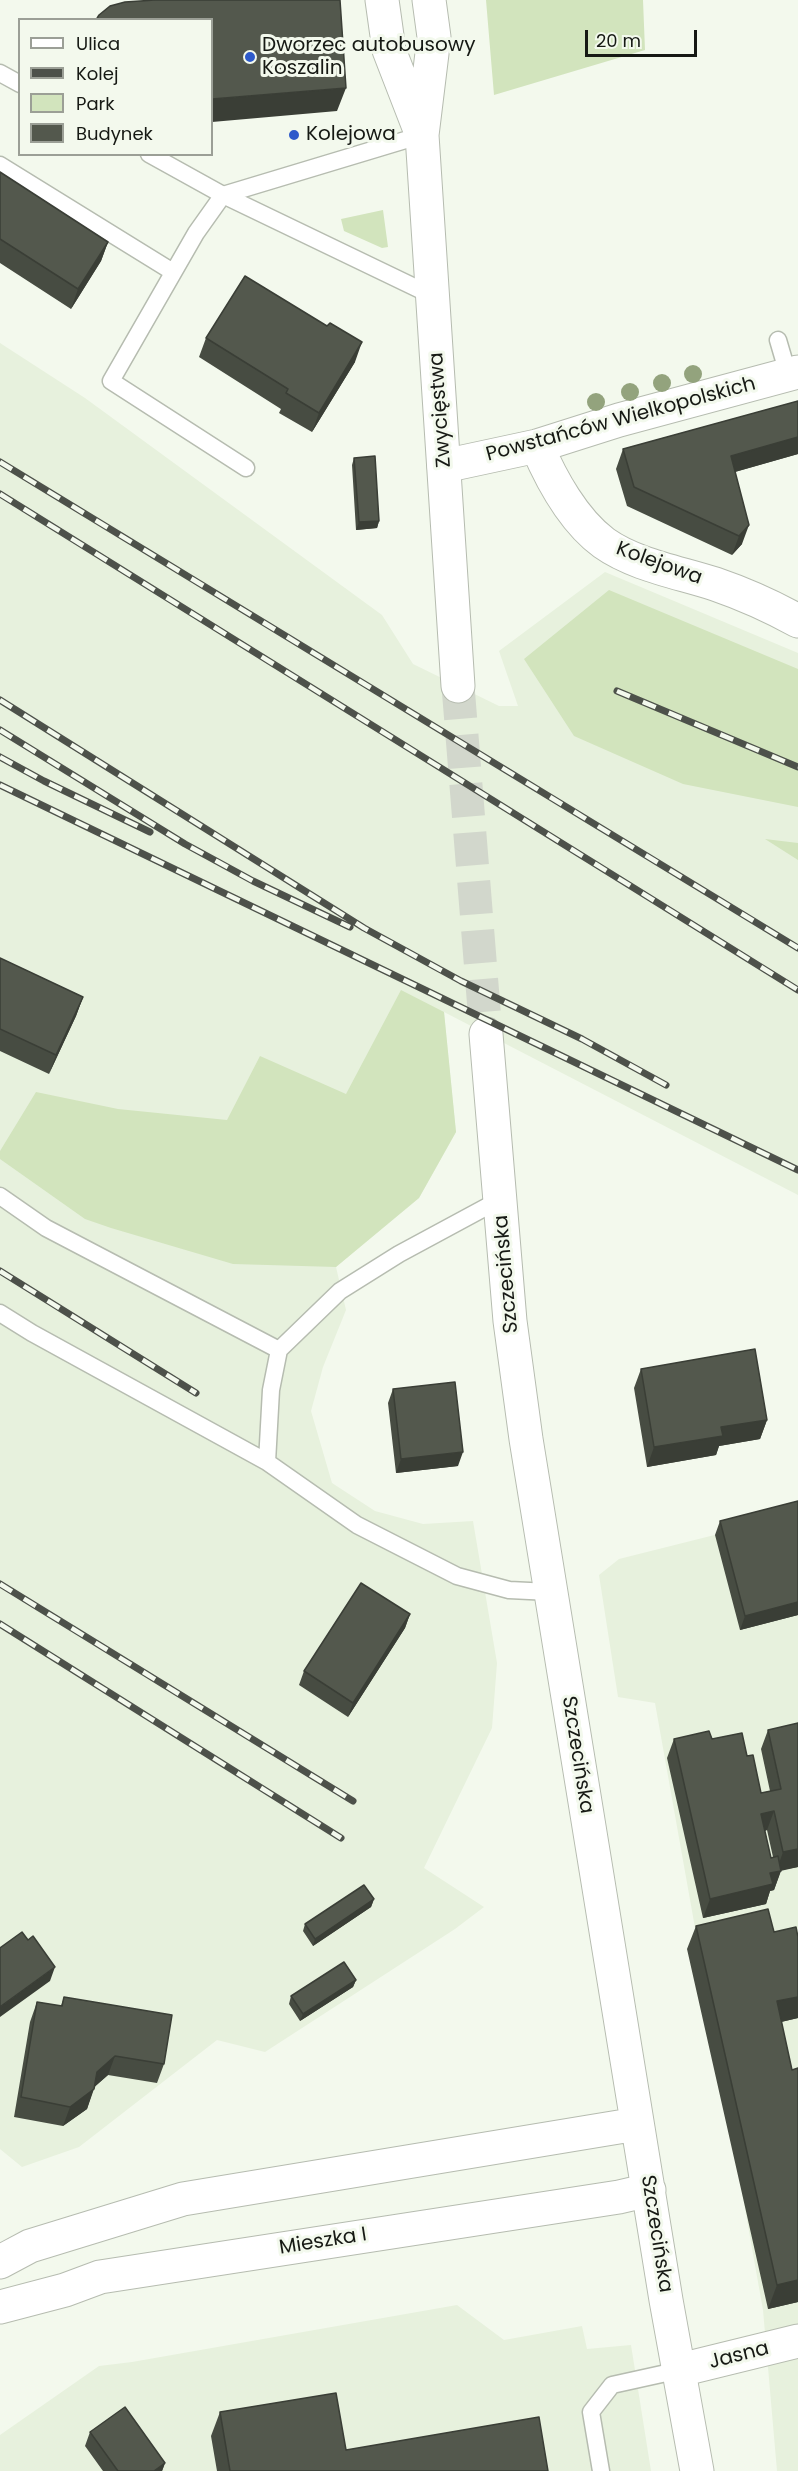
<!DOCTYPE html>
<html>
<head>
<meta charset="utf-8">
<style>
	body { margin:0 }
	#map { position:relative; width:798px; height:2471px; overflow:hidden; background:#f3f9ed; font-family:Poppins,sans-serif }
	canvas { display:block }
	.legend { position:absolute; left:18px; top:18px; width:195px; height:138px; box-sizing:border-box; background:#f3f9ed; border:2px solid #9b9f96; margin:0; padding:8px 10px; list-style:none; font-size:18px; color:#161914 }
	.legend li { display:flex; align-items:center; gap:12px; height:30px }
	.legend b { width:30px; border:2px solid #9b9f96 }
	.scale { position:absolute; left:585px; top:30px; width:112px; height:27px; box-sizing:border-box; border:3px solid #161914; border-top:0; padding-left:8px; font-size:18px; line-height:21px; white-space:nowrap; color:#161914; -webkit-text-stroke:4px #f3f9ed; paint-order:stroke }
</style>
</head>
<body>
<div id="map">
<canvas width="798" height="2471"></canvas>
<ul class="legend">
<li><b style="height:8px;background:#fff"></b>Ulica</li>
<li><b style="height:8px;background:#4d514a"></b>Kolej</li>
<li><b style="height:16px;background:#d2e4bd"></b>Park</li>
<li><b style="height:16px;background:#53584d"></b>Budynek</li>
</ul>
<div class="scale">20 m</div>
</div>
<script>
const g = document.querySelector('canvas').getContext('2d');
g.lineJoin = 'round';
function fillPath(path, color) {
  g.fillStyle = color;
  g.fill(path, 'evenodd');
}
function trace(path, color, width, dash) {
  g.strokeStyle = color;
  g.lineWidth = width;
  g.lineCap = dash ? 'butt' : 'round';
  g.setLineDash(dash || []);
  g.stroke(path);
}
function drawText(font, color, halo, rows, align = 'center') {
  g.font = font + ' Poppins,sans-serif';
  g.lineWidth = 6;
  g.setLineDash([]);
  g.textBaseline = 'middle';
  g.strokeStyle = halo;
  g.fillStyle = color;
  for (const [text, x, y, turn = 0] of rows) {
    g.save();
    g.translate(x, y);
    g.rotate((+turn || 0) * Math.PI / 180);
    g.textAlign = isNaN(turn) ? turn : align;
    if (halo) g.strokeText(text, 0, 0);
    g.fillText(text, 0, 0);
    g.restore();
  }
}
fillPath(new Path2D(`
	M0,343L85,398L382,615L413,664L499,706H518L499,651L605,572L798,653V1195L444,1012L456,1132L419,1198L336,1267L346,1310L323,1367L311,1411L332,1483L375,1511L423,1524L473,1521L497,1663L492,1728L424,1868L484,1907L455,1929L265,2052L217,2040L79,2147L22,2167L0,2149Z
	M798,1514V2471H777L763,2310L655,1703L618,1697L599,1575L619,1559Z
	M457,2305L504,2340L582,2326L587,2349L631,2345L651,2471H0V2435L99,2366L132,2362Z`), '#e7f1dd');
fillPath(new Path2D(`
	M486,0H643L645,50L494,95Z
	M383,210L388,247L382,248L344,231L341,219Z
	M609,590L798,669V807L683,784L574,736L524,659Z
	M765,839L798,843V860Z
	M401,990L444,1012L456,1132L419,1198L336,1267L233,1264L111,1228L85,1219L0,1159V1151L36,1092L118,1109L227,1120L260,1056L346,1094Z`), '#d2e4bd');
trace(new Path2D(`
	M458,686L486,1034`), '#d2d7cc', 33, [33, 16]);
const lane = new Path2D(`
	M0,73L20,84
	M149,154L223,195L433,296
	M0,165L173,272
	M778,340L788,374
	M246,468L111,381L196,233L223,195L422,135
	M0,1196L46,1228L279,1350
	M501,1199L399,1254L340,1291L279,1350L271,1390L267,1462L357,1525L457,1576L509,1590L550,1592
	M0,1313L32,1333L267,1462
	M601,2471L591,2412L612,2385L680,2370`);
const street = new Path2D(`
	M537,446C551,479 574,521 604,543C635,565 678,572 715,584C744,594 771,606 798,621
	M444,466L537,446L619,420L798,372
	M680,2370L798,2341`);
const secondary = new Path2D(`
	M382,0L389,50L420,130
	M429,0L434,37L422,135L458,686
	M486,1034L510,1321L526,1439L666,2300L697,2471
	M0,2262L30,2246L183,2199L637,2124
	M0,2307L65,2290L100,2277L619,2197L649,2190`);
trace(lane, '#b6bcb0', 19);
trace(street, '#b6bcb0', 35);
trace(secondary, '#b6bcb0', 35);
trace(lane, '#fff', 16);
trace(street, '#fff', 33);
trace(secondary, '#fff', 33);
const rail = new Path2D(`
	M0,462L798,948
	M0,494L798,990
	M617,691L798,767
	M0,700L364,928L461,981L582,1039L666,1085
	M0,730L185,844L253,881L350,927
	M0,757L44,781L150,832
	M0,785L798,1170
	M0,1271L196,1393
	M0,1584L353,1801
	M0,1624L341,1838`);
trace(rail, '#4d514a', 7);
trace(rail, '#f3f9ed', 4.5, [14]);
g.fillStyle = '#93a37d';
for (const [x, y] of [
	[693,374],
	[662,383],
	[630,392],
	[596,402]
]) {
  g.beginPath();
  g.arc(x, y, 9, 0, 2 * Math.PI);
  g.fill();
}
fillPath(new Path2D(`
	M0,172L108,242L101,261L71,309L0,263Z
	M206,338L355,362L312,432L279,413L281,409L199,357Z
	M798,401V454L735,472L742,544L732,555L627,506L616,469L623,449Z
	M354,458L379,521L377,528L356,530L352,465Z
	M0,958L83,997L76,1016L49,1074L0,1051Z
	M641,1369L767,1420L760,1439L719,1446L716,1455L647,1467L634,1388Z
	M393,1389L458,1466L396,1473L388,1403Z
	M798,1501V1615L740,1630L715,1535L720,1521Z
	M410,1614L405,1628L348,1717L299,1685L304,1671Z
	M768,1730L798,1867L781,1870L774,1890L770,1891L766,1904L703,1918L667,1758L674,1739L747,1756L761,1793L770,1791L761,1749ZM767,1830L773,1857L771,1858L765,1831Z
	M374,1899L371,1907L313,1946L303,1931L305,1924Z
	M696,1926L774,1932L798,1937V2018L781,2022L792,2070L798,2302L768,2309L687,1949Z
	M356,1980L353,1987L300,2021L289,2004L291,1996Z
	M64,1997L164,2064L157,2083L108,2075L94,2087L87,2109L63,2126L14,2117L30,2022L37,2002L61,2006Z
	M220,2412L346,2450L548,2471H217L211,2436Z
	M90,2432L165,2463L162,2471H103L85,2446Z`), '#474c42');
fillPath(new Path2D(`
	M346,88L337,111L212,122V99Z
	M108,242L101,261L71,309L78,289Z
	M362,342L355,362L312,432L319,413Z
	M798,437V454L724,475L731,456Z
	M379,521L377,528L356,530L359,522Z
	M749,525L742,544L732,555L739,536Z
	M83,997L76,1016L49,1074L56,1055Z
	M767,1420L760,1439L719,1446L716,1455L647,1467L654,1447L721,1427Z
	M463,1452L458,1466L396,1473L401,1459Z
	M798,1602V1615L740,1630L745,1616Z
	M410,1614L405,1628L348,1717L353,1703Z
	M774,1811L767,1830L754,1833L761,1814Z
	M798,1849V1867L776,1872L783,1852Z
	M781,1871L774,1890L770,1891L766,1904L703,1918L710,1899L770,1873Z
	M374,1899L371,1907L313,1946L315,1939Z
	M55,1967L50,1981L0,2017V2007Z
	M356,1980L353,1987L300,2021L303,2014Z
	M798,1997V2018L768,2025L777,2001Z
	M115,2056L108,2075L90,2091L97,2072Z
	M94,2089L87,2109L63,2126L70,2107Z
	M798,2280V2302L768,2309L777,2285Z
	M165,2463L162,2471H154Z`), '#3a3e36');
const building = new Path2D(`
	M155,0H340L346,88L212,99V20H96L99,15L110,6L125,2Z
	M0,172L108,242L78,289L0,239Z
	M245,276L327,326L330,323L362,342L319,413L286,393L288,389L206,338Z
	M798,401V437L731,456L749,525L739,536L634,487L623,449Z
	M375,456L379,521L359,522L354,458Z
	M0,958L83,997L56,1055L0,1029Z
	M755,1349L767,1420L721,1427L723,1436L654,1447L641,1369Z
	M455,1382L463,1452L401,1459L393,1389Z
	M798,1501V1602L745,1616L720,1521Z
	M361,1583L410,1614L353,1703L304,1671Z
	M798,1723V1849L783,1852L774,1811L761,1814L771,1858L778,1856L781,1871L770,1873L773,1884L710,1899L674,1739L709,1731L712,1739L742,1733L747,1756L753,1755L761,1793L781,1789L768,1730Z
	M364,1885L374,1899L315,1939L305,1924Z
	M768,1909L774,1932L796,1927L798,1937V1997L777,2001L792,2070L798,2068V2280L777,2285L696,1926Z
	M22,1932L28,1940L33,1936L55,1967L0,2007V1948Z
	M344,1962L356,1980L303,2014L291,1996Z
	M64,1997L172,2015L164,2064L115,2056L97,2072L94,2089L70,2107L21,2097L37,2002L62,2006Z
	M336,2393L346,2450L539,2417L548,2471H230L220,2412Z
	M125,2407L165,2463L154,2471H118L90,2432Z`);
fillPath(building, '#53584d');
trace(building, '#3a3e36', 1.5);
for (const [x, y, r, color] of [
	[250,57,6,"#2e5aca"],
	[294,135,6,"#2e5aca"]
]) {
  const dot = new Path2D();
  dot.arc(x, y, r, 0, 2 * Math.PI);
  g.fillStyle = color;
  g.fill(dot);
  trace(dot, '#f3f9ed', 2);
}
drawText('20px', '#161914', '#f3f9ed', [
	["Dworzec autobusowy",262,46],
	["Koszalin",262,69],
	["Kolejowa",306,135]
], 'left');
drawText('20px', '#161914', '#f3f9ed', [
	["Zwycięstwa",441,410,-94],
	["Powstańców Wielkopolskich",621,420,-15],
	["Kolejowa",659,564,20],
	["Szczecińska",507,1274,-95],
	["Szczecińska",577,1755,81],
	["Szczecińska",656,2234,81],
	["Mieszka I",323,2242,-9],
	["Jasna",739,2356,-14]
]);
</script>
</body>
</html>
